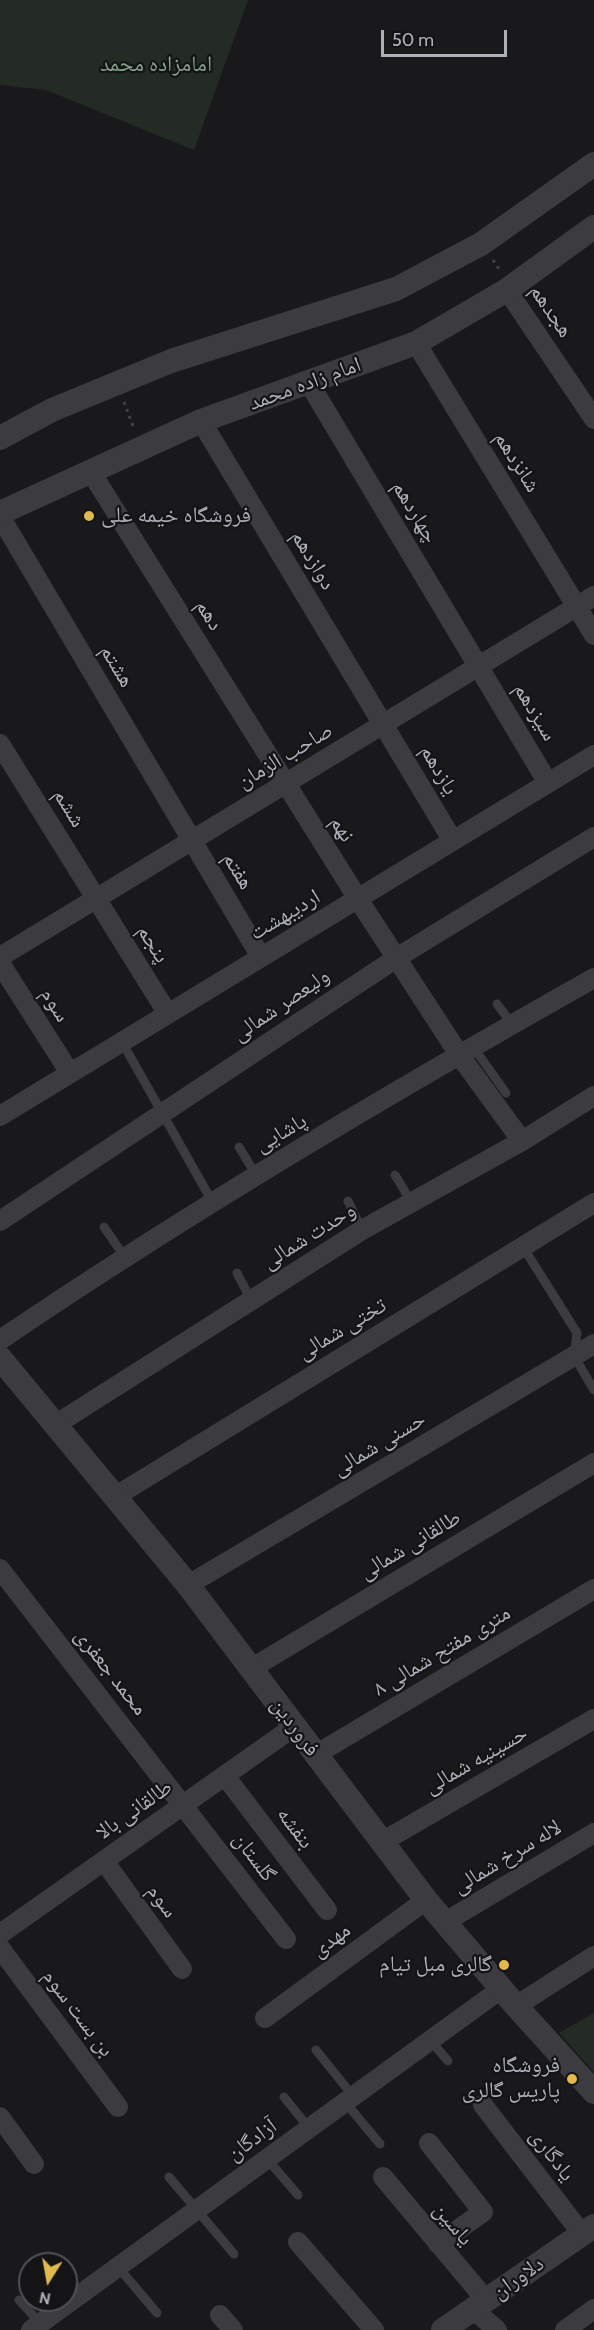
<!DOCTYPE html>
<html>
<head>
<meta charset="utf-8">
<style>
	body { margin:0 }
	#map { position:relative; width:594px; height:2330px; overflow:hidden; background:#19191b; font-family:Cabin,sans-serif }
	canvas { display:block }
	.north { position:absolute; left:18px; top:2252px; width:60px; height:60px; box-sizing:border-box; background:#141416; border:2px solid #515257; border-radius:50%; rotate:191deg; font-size:16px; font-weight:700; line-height:24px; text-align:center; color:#adb0b9 }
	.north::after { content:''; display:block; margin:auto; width:21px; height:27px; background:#e1b94c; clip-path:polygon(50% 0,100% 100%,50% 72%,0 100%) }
	.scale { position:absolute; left:381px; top:30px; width:126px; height:27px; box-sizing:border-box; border:3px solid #adb0b9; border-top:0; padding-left:8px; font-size:18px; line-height:21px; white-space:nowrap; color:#adb0b9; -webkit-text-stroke:4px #141416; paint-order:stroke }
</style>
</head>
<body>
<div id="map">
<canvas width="594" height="2330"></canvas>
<div class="north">N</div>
<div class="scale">50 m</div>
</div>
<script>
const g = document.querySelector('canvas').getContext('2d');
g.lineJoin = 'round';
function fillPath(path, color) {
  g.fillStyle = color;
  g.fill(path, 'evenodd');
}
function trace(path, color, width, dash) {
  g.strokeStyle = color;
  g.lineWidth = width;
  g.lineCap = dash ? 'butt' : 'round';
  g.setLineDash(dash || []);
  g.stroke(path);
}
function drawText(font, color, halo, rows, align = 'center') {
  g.font = font + ' Cabin,"Noto Naskh Arabic",sans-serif';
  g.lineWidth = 4.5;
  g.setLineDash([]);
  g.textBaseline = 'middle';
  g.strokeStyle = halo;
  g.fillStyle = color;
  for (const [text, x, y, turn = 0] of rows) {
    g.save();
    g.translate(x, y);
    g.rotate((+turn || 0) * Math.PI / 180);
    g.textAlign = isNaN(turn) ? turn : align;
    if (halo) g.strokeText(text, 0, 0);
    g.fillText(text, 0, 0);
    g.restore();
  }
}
fillPath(new Path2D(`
	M0,0H248L194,150L46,90L0,85Z
	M594,2013V2072L559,2033Z`), '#242b25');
trace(new Path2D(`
	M493,260L501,272
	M124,402L134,429`), '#414247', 3, [3, 4.5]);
trace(new Path2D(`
	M497,1004L512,1024
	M122,1042L213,1203
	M474,1048L506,1093
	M239,1147L256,1175
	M395,1175L412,1203
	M348,1201L362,1230
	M104,1227L124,1256
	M523,1247L577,1333L574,1356L594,1390
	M237,1273L251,1300
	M430,2040L448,2061
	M316,2050L353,2096
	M284,2097L309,2128
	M345,2102L380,2144
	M267,2159L298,2195
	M169,2177L234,2254
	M118,2267L157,2313
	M19,2300L41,2324`), '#3b3b40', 9);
trace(new Path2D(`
	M507,290L594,419
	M416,343L594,635
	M309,383L548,783
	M201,421L453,841
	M91,472L358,899L460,1056L522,1141
	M0,516L261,957
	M0,744L168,1014
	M0,957L594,596
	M0,963L70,1073
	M0,1116L594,755
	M0,1221L398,957L594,837
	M0,1340C192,1210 392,1092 594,978
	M55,1425L362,1230L522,1141L594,1096
	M116,1496L594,1203
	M0,1569L286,1939
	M188,1585L594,1344
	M252,1668L594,1463
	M315,1755L594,1589
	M225,1776L327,1910
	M382,1842L594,1719
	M104,1861L182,1969
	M445,1922L594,1833
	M0,1934L295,1726
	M0,1948L118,2107
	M516,2006L594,1956
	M265,2018L426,1900
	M483,2105L582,2234
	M0,2117L34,2164
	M429,2143L483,2212L438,2244
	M383,2177L486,2300
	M298,2242L374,2330
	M473,2309L497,2330
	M220,2315L233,2330
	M31,2330L501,1989
	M565,2330L594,2309`), '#3b3b40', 20);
trace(new Path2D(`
	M0,438L52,410L171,361L396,289L481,244L594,164
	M0,513L201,421L416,343L507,290L594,227
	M0,1358L188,1585L426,1900L516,2006L594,2092
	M443,2330L594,2226`), '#3b3b40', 24);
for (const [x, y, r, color] of [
	[89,516,6,"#e1b94c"],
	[504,1965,6,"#e1b94c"],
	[572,2079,6,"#e1b94c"]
]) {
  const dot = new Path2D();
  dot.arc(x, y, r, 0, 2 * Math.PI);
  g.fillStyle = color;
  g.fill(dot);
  trace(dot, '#141416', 2);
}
drawText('22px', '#86a28a', '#141416', [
	["امامزاده محمد",156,65]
]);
drawText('22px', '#adb0b9', '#141416', [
	["هجدهم",551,311,56],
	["امام زاده محمد",305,384,-20],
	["شانزدهم",517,462,58],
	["چهاردهم",415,512,59],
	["دوازدهم",313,560,59],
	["دهم",209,615,58],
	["هشتم",117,666,59],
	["سیزدهم",535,712,59],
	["صاحب الزمان",285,756,-31],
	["یازدهم",439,770,60],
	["ششم",69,808,58],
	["نهم",342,829,58],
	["هفتم",238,871,59],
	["اردیبهشت",285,915,-31],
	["پنجم",153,944,58],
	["سوم",55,1005,58],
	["ولیعصر شمالی",281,1005,-34],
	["پاشایی",281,1133,-30],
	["وحدت شمالی",309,1236,-32],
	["تختی شمالی",342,1329,-31],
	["حسنی شمالی",379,1444,-31],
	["طالقانی شمالی",410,1545,-31],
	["۸ متری مفتح شمالی",442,1651,-31],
	["محمد جعفری",111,1672,52],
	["فروردین",295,1727,54],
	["حسینیه شمالی",476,1760,-30],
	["طالقانی بالا",134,1810,-35],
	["بنفشه",295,1828,53],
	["گلستان",254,1857,53],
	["لاله سرخ شمالی",507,1857,-31],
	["سوم",162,1901,54],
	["مهدی",331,1940,-36],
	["بن بست سوم",78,2013,53],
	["آزادگان",252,2140,-36],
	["یادگاری",552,2155,53],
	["یاسین",453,2224,50],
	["دلاوران",518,2278,-35]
]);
drawText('22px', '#adb0b9', '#141416', [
	["فروشگاه خیمه علی",101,516,"left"],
	["گالری مبل تیام",492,1965],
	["فروشگاه",560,2066],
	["پاریس گالری",560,2091]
], 'right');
</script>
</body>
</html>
